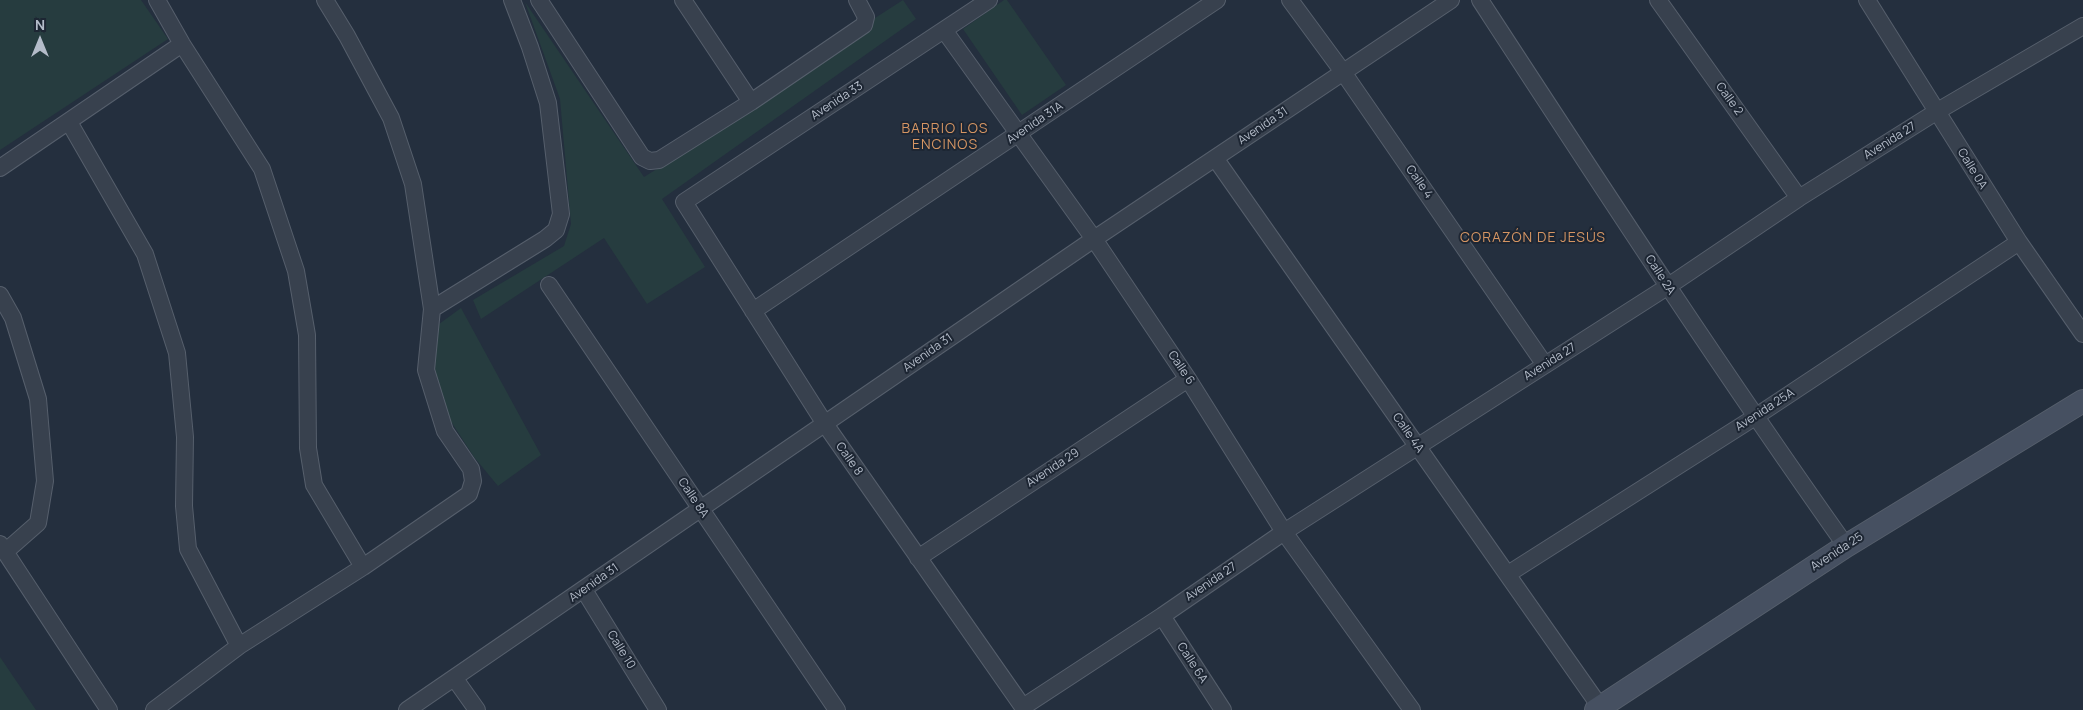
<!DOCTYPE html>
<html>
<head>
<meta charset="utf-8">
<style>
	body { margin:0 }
	#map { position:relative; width:2083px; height:710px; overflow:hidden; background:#242f3e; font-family:Manrope,sans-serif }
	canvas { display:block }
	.north { position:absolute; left:15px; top:15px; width:50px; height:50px; -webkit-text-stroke:4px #1d2633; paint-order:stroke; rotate:0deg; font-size:14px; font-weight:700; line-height:20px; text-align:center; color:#b4bcc9 }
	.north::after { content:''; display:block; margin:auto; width:18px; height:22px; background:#b4bcc9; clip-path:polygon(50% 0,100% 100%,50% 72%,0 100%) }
</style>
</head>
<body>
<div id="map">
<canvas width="2083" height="710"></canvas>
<div class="north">N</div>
</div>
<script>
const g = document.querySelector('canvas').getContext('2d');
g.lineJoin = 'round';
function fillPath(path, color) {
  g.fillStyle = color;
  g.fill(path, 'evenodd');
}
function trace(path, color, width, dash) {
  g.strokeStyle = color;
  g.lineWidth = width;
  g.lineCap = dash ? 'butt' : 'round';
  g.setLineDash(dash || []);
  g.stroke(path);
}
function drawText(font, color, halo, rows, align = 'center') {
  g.font = font + ' Manrope,sans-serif';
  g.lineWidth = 4;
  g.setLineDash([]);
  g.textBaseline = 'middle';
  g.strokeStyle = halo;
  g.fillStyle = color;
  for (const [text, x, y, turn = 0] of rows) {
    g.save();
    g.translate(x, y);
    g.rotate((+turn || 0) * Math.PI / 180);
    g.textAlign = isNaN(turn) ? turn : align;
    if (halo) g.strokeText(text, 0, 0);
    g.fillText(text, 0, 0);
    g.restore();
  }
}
fillPath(new Path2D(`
	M0,0H141L168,39L0,150Z
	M903,0L916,19L662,199L705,267L647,304L604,238L481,319L473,300L564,246L571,224L560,99L525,2L644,177L767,101L875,18Z
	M1004,0H1007L1066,85L1022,115L963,29Z
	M461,308L541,455L498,486L474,457L450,420L432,371L435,327Z
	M0,657L36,710H0Z`), '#263c3f');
const street = new Path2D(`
	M157,0L182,44L262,169L296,271L307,335L308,448L314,485L363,567
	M539,0L642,157L650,161L659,160L751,102L864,25L866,17L857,0
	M683,0L751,102
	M989,0L684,202L825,424L1025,710
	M1290,0L1343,72L1545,365
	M1480,0C1600,184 1719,367 1846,546
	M1658,0L1799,198
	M1867,0L2019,242L2083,334
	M944,30L1094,239L1188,379L1284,532L1412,710
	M69,122L145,254L177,353L185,437L184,506L188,549L239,646
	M1215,158L1601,708
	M0,168L182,44
	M549,285L837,710
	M0,295L13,318L38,399L45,481L38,523L5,552
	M432,309L545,239L556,230L561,214L548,103L530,47L512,0
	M753,311L1217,0
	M0,544L109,710
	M918,558L1188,379
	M1508,574L1755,417L2019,242
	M584,590L658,710
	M1162,616L1223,710
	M455,679L477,710
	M1023,707L1162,616L1284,532L1667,287L1799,198L1936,112L2083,26
	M154,710L239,646L363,567L469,494L473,481L471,469L445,431L426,370L432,309L413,184L391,118L347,36L325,0
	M407,710L1094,239L1451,0`);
const secondary = new Path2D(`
	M1596,710L1846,546L2083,401`);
trace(street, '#565f6c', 18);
trace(secondary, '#565f6c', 24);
trace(street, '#38414e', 16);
trace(secondary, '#465061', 22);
drawText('12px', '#b4bcc9', '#1d2633', [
	["Calle 2",1729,99,54],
	["Avenida 33",837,101,-33],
	["Avenida 31A",1035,123,-34],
	["Avenida 31",1263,126,-34],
	["Avenida 27",1890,141,-32],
	["Calle 0A",1972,169,58],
	["Calle 4",1419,182,55],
	["Calle 2A",1660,275,57],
	["Avenida 31",928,353,-35],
	["Avenida 27",1550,362,-32],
	["Calle 6",1181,368,56],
	["Avenida 25A",1765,410,-33],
	["Calle 4A",1408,433,55],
	["Calle 8",849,459,55],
	["Avenida 29",1053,468,-33],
	["Calle 8A",693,498,56],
	["Avenida 25",1837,552,-33],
	["Avenida 27",1211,582,-34],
	["Avenida 31",594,583,-35],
	["Calle 10",621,650,58],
	["Calle 6A",1192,663,57]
]);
g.letterSpacing = '1px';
drawText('14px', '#d59563', '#1d2633', [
	["BARRIO LOS",945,129],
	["ENCINOS",945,145],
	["CORAZÓN DE JESÚS",1533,238]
]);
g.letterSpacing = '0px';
</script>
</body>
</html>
